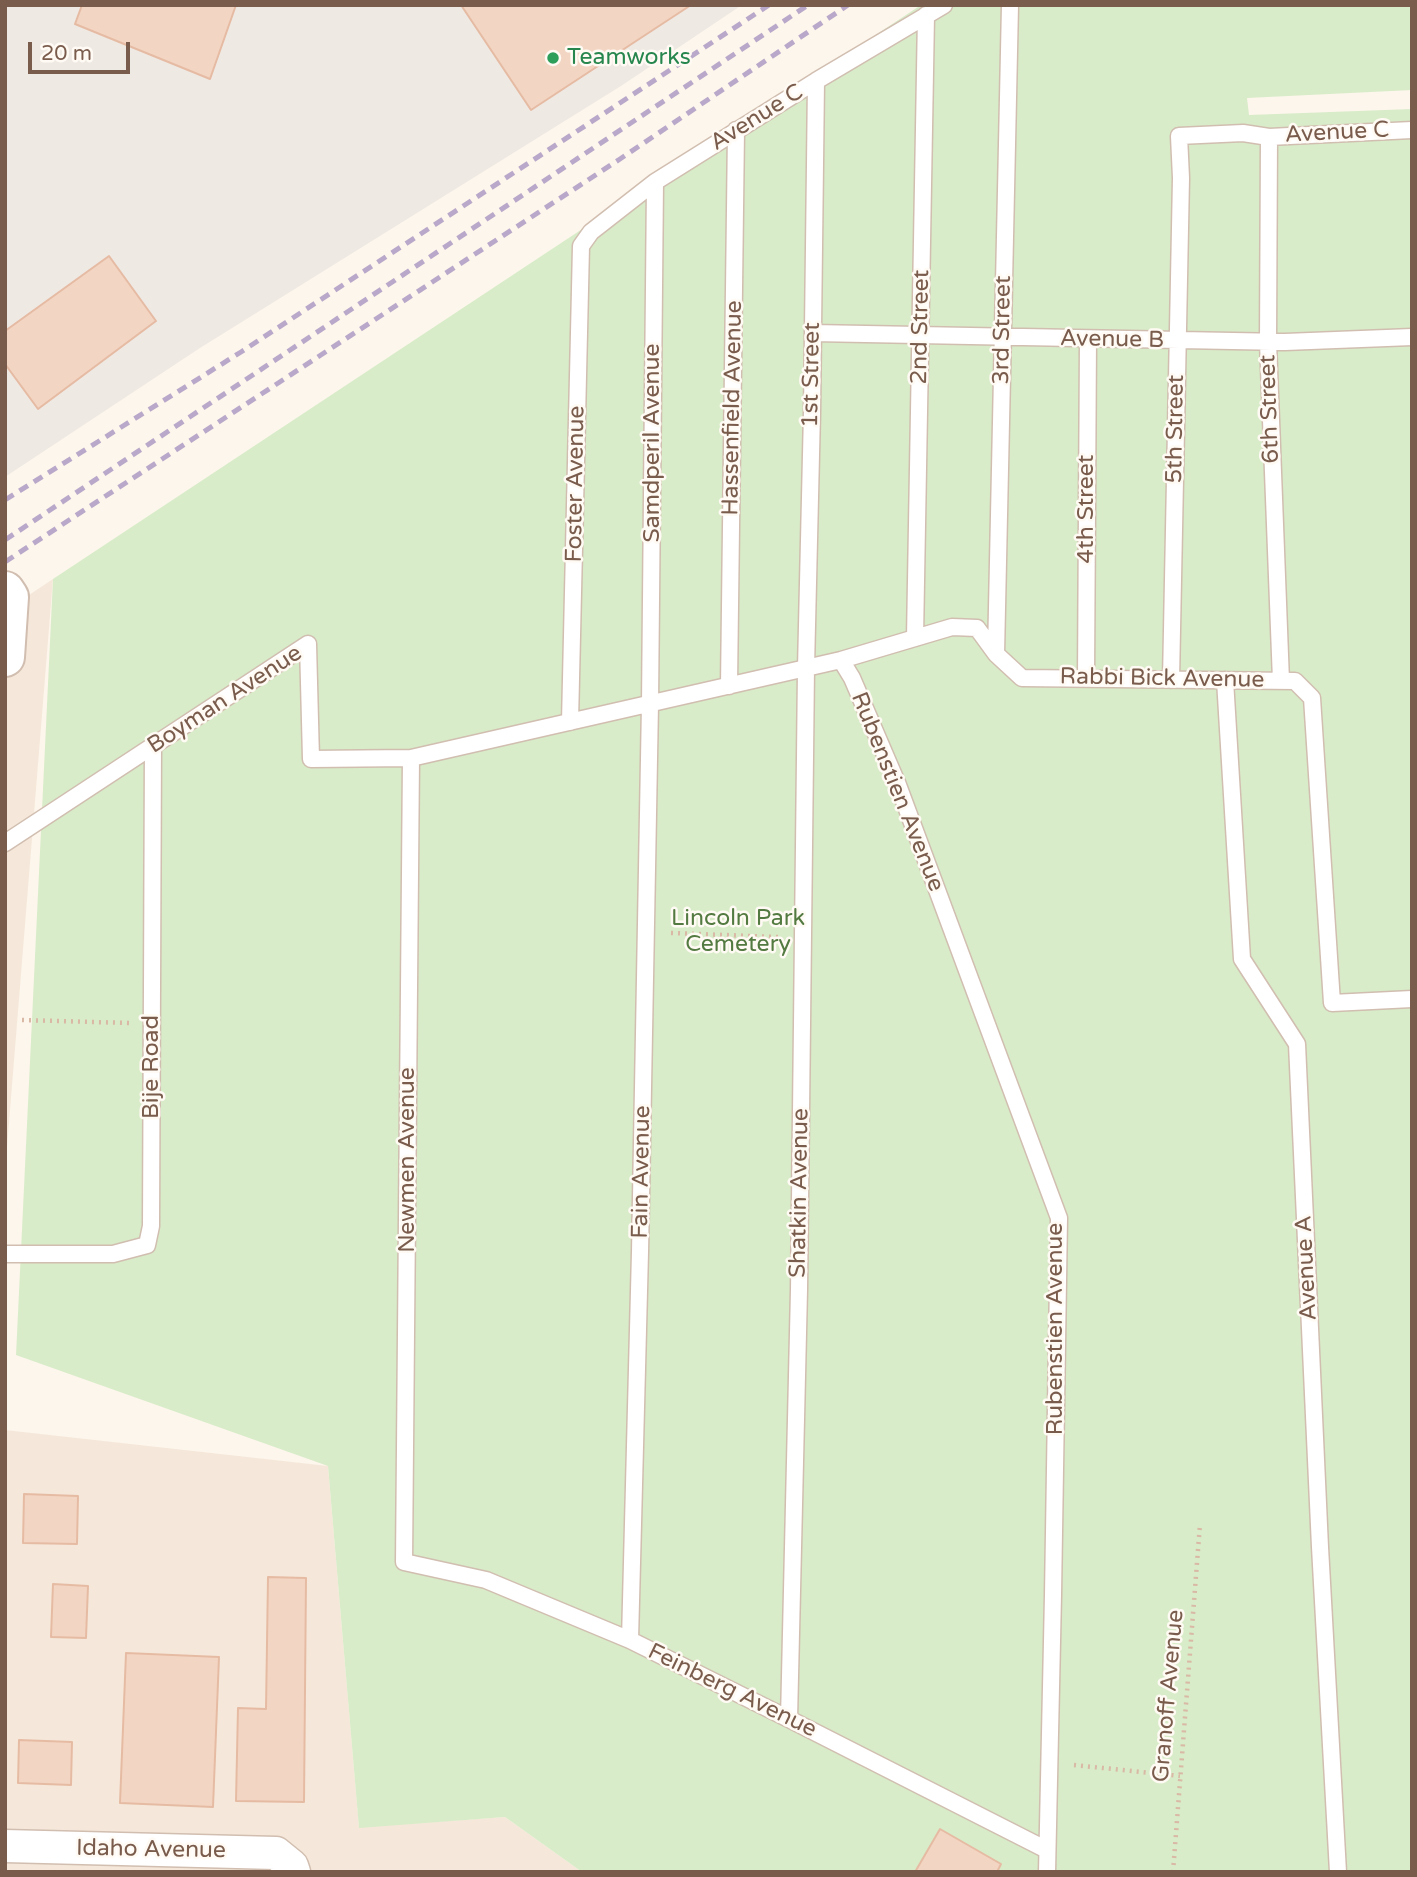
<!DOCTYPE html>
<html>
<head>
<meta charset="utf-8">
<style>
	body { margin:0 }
	#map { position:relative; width:1417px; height:1877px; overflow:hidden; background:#fdf6ec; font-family:"Varela Round",sans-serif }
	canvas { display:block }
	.frame { position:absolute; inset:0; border:7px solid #7a5c4d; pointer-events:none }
	.scale { position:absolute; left:28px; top:42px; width:102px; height:32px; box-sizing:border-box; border:4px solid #7a5c4d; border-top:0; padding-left:9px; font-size:21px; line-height:24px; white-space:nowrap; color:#7a5c4d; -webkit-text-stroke:5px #fffaf3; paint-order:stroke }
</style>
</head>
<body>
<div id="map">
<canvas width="1417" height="1877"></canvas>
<div class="frame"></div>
<div class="scale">20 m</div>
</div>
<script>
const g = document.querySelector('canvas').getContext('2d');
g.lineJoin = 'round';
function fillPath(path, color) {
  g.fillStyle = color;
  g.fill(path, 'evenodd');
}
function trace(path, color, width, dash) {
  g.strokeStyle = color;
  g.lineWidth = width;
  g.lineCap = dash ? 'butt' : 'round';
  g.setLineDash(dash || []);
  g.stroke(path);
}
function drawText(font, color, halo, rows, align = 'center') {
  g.font = font + ' "Varela Round",sans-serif';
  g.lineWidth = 5;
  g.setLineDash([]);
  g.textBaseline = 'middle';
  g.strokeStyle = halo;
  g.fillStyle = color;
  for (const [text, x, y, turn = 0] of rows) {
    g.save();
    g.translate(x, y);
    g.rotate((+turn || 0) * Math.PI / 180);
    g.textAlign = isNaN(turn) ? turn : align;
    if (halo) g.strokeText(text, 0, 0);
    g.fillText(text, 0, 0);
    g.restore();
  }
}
fillPath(new Path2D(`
	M53,579L5,1172V611Z
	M5,1430L328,1466L359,1827L505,1817L582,1872H5Z`), '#f5e8da');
fillPath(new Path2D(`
	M5,5H742L621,86L200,348L5,477Z`), '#efe9e4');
fillPath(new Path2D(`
	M921,5H1412V90L1247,98L1249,115L1412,109V1872H582L505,1817L359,1828L328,1466L16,1355L53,579Z`), '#d8ecc9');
const building = new Path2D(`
	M82,5H236L210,79L75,24Z
	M461,5H691L531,110Z
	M109,256L156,321L38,409L5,364V331Z
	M24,1494L78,1496L77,1544L23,1543Z
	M268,1577L306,1578L304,1802L236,1801L238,1708L266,1709Z
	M53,1584L88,1586L86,1638L51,1637Z
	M126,1653L219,1657L213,1807L120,1803Z
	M19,1740L72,1742L71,1785L18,1783Z
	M940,1829L1001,1864L997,1872H915Z`);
fillPath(building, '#f3d5c3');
trace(building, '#e6bba3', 2);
const service = new Path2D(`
	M1269,137L1268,342L1281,681
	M813,333L1285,342L1412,337
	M915,638L926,15
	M308,644L311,759L411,758L841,660L952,627L977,628L996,654L1022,678L1295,681L1312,698L1332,1003L1412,999
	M996,654L1010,5
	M841,660L852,678L898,785L1059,1218L1053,1595L1047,1872
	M1086,678L1088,339
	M1171,680L1181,178L1179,136L1243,133L1269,137L1412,130
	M1225,680L1242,959L1297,1044L1320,1547L1338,1872
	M729,686L736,130
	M570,722L581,246L591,232L655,182L816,81L944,5
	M411,758L404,1562L486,1580L630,1640L789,1719L1047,1850
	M5,843L308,644
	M5,1254H113L147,1245L151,1226L153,746
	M630,1640L640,1252L650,704L655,182
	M789,1719L799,1290L806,668L812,412L816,81`);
const minor = new Path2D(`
	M5,1846L276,1853L292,1866L294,1872`);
const tertiary = new Path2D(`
	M5,591L9,597L5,657`);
trace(service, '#d1beb0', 19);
trace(minor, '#d1beb0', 35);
trace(tertiary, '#d1beb0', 42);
trace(new Path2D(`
	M671,933L778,937
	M22,1020L129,1023
	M1074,1765L1180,1776
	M1173,1872L1200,1524`), '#d9b8a5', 4.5, [2, 5]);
trace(service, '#fff', 16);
trace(minor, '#fff', 32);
trace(tertiary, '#fff', 38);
trace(new Path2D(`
	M5,500L241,352L769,5
	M5,540L808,5
	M5,562L620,159L848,5`), '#b9a8c9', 5, [10, 7]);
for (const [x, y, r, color] of [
	[553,58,7,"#2e9e5b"]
]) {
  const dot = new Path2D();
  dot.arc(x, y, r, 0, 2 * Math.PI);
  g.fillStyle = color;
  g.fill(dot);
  trace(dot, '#fffaf3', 2.5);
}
drawText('23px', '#27864d', '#fffaf3', [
	["Teamworks",567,58]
], 'left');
drawText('23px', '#7a5c4d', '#fffaf3', [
	["Avenue C",757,118,-32],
	["Avenue C",1337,133,-3],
	["2nd Street",921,327,-89],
	["3rd Street",1003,330,-89],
	["Avenue B",1112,340,1],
	["1st Street",812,375,-89],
	["Hassenfield Avenue",733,408,-89],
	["6th Street",1270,409,-92],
	["5th Street",1176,429,-89],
	["Samdperil Avenue",653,443,-90],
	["Foster Avenue",576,484,-89],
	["4th Street",1087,509,-90],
	["Rabbi Bick Avenue",1162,679,1],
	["Boyman Avenue",225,700,-33],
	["Rubenstien Avenue",897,792,68],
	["Bije Road",152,1067,-90],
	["Newmen Avenue",408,1160,-90],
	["Fain Avenue",642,1172,-89],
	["Shatkin Avenue",800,1193,-89],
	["Avenue A",1307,1268,-93],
	["Rubenstien Avenue",1056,1329,-90],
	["Feinberg Avenue",732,1691,26],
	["Granoff Avenue",1169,1696,-85],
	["Idaho Avenue",151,1850,1]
]);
drawText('23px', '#537a41', '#fffaf3', [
	["Lincoln Park",738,919],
	["Cemetery",738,945]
]);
</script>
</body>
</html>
